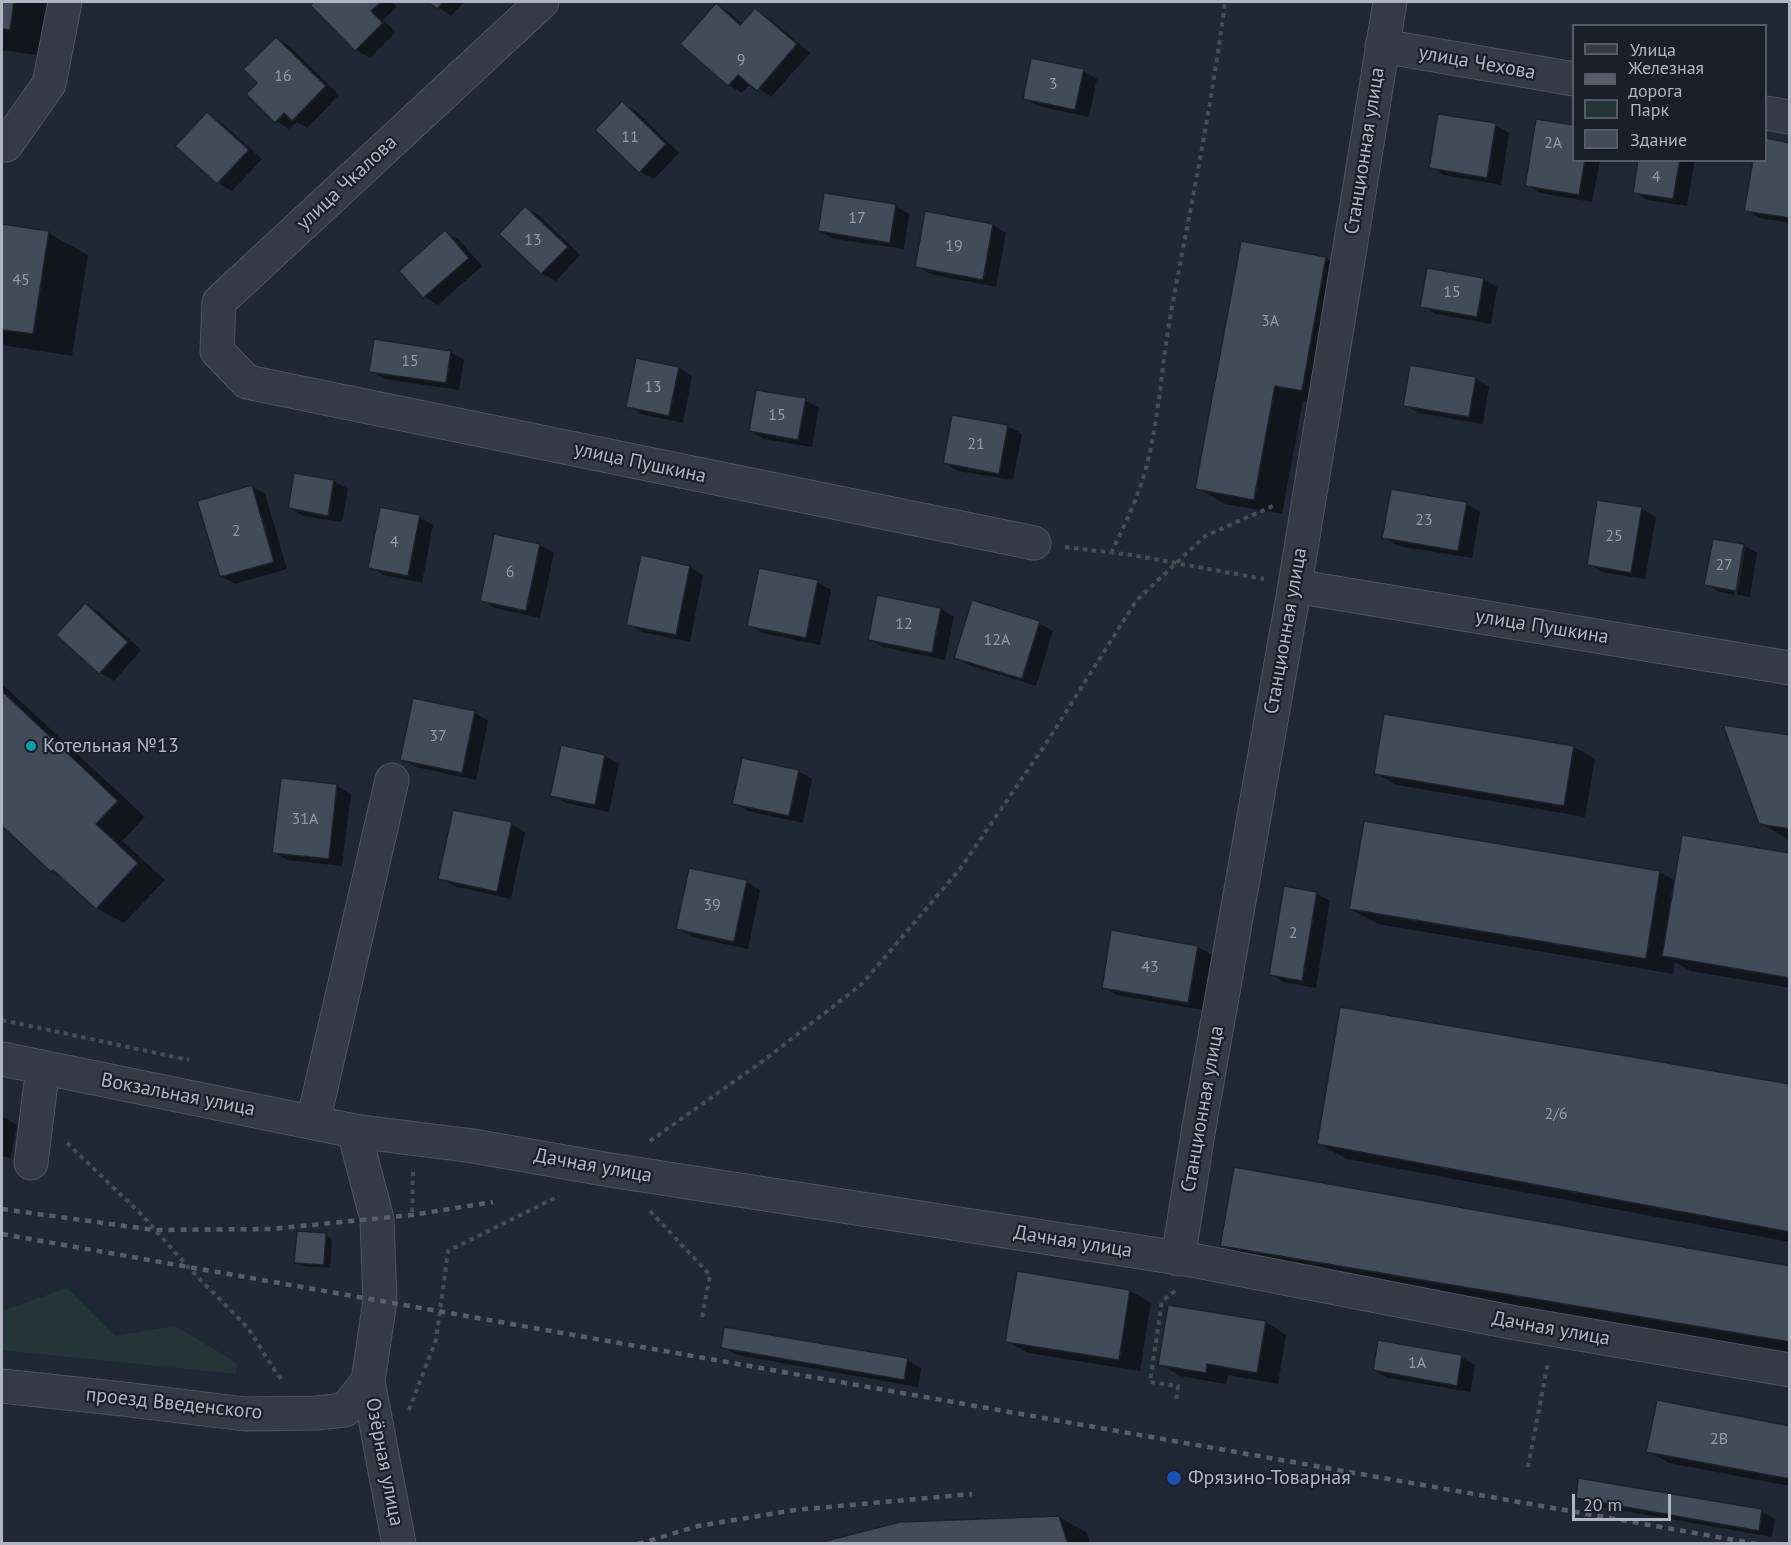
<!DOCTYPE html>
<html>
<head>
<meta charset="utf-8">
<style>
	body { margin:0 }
	#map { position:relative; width:1791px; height:1545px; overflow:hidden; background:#212835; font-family:"PT Sans",sans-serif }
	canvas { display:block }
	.frame { position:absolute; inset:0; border:3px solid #afb5c2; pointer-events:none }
	.legend { position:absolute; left:1572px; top:24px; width:195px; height:138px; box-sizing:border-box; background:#1a202a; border:2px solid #565c67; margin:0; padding:8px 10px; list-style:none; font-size:18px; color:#afb5c2 }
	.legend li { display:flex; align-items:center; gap:12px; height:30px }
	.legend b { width:30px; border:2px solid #565c67 }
	.scale { position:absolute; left:1572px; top:1494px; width:99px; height:27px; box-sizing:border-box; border:3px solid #afb5c2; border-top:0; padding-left:8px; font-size:18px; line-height:21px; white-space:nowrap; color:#afb5c2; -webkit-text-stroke:4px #1a202a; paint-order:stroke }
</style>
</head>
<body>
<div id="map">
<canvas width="1791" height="1545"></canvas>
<div class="frame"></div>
<ul class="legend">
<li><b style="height:8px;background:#343a46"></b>Улица</li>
<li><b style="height:8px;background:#575e6c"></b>Железная дорога</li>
<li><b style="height:16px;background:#243537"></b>Парк</li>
<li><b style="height:16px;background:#424b59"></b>Здание</li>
</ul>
<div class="scale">20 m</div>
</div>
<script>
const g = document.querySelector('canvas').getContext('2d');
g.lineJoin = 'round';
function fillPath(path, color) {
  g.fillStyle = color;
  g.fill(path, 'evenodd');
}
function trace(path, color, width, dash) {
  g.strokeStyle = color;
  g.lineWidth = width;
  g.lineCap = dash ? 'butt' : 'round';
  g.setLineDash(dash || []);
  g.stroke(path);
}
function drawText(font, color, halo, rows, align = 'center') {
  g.font = font + ' "PT Sans",sans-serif';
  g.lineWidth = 4.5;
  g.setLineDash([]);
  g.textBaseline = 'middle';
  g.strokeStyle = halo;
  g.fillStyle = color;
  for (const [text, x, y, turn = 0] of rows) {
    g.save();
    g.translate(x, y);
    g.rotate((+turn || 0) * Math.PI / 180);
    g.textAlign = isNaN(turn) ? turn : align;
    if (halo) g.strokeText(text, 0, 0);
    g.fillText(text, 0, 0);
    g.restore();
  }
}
fillPath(new Path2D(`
	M67,1288L115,1336L175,1326L237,1363L236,1374L2,1350V1311Z`), '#243537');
fillPath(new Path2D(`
	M2,2H71L62,59L2,50Z
	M316,2H392L397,7L383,20L396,32L370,58L356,50L312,5Z
	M430,2H464L451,16Z
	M716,5L730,13L743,24L756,10L769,18L810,53L771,97L751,83L742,93L729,85Z
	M276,38L290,46L339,95L307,128L297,122L289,129L276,121L259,83Z
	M1083,71L1097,79L1089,117L1038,106L1024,98Z
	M622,103L636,111L679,153L654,179L640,172Z
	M207,114L221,122L262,159L232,191L218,183L178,146Z
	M1439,115L1496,125L1509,133L1501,185L1444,175L1431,167Z
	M1766,140L1790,144V223L1760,218L1746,210L1766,160Z
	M1574,160H1600L1592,202L1540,193L1526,185Z
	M1640,160H1695L1687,206L1648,200L1634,192Z
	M895,206L909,214L904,249L834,239L820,231Z
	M525,208L539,215L580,255L556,281L542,273Z
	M993,225L1006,233L996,287L930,274L917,266Z
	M2,226L48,233L88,255L72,356L2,345Z
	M445,232L459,240L482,266L438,305L424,297L401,271Z
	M1242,243L1326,258L1353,274L1329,406L1303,401L1282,514L1225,504L1197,488Z
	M1483,279L1497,287L1491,324L1436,314L1422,306Z
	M450,352L464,360L459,390L384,379L371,371Z
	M679,368L692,376L683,423L641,414L628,406Z
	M1475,378L1489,386L1483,424L1419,413L1405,405Z
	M805,400L819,408L812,447L764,439L750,431Z
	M953,416L1008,426L1022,434L1013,480L958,471L945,463Z
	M295,475L334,481L348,489L342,522L303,516L290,508Z
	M251,486L265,494L287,569L235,584L221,576Z
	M1599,501L1642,509L1656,517L1645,579L1602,572L1588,564Z
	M1466,504L1480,512L1472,558L1398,546L1384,538Z
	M419,517L433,525L422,583L384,575L370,567Z
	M495,536L540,545L554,553L540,618L495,608L482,600Z
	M1743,545L1757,553L1750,597L1737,595L1745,548H1742L1734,595L1720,592L1706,584Z
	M690,567L703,575L690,642L642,632L628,624Z
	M817,582L831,590L820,645L762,633L749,625Z
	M973,602L1039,623L1053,631L1036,686L969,665L956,657Z
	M85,605L99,612L141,650L114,681L100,673L58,635Z
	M941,609L954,617L945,660L883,647L869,639Z
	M2,684L145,817L122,841L165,880L124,923L96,908L65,879L52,871L2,824Z
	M414,700L475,713L488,721L476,780L416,767L402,760Z
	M1385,715L1574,747L1595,759L1585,817L1397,785L1376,773Z
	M1790,737V840L1760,823Z
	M562,747L605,756L619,764L609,812L566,803L552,795Z
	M798,771L812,779L803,823L748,811L734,803Z
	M282,780L337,786L351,794L342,866L287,860L274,852Z
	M1365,822L1660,872L1676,881L1790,855V988L1691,971L1675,962L1673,974L1378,924L1350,909Z
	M511,824L525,832L511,899L454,886L440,878Z
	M747,882L760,890L748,949L692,937L678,929Z
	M1316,893L1330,901L1316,988L1284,982L1270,974Z
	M1113,932L1198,947L1212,955L1202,1010L1117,995L1103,987Z
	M1790,1085V1242L1347,1159L1319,1144Z
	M2,1116L17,1125L11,1158L2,1156Z
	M326,1235L332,1239L330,1268L302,1266L296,1262Z
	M1222,1245L1790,1267V1353L1249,1261Z
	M1130,1291L1151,1303L1140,1371L1028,1353L1007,1341Z
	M1266,1322L1286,1335L1278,1384L1228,1375L1226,1384L1180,1376L1160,1364Z
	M723,1347L907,1360L921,1368L918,1387L737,1355Z
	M1461,1357L1475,1365L1470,1392L1388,1378L1374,1370Z
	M1790,1427V1486L1669,1463L1648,1451Z
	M1577,1497L1761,1511L1775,1519L1772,1537L1591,1505Z
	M1059,1517L1087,1533L1090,1544H822Z`), '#0007');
const building = new Path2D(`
	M2,2H14L10,30L2,29Z
	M314,2H381L371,11L383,23L355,51L310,5Z
	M428,2H443L437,9Z
	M716,3L740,25L755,8L797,44L757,91L738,75L728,86L680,44Z
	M276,37L326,86L292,121L284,113L275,123L246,94L257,83L243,69Z
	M1031,58L1084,69L1075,110L1023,99Z
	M622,101L666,144L639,173L595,130Z
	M207,112L249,150L217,184L175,146Z
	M1438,114L1496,123L1487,178L1429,168Z
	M1536,119L1574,125V160H1585L1579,195L1525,186Z
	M1766,138L1790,143V218L1744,211L1753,160H1766Z
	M1638,160H1680L1673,199L1633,193Z
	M824,193L896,204L890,243L818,231Z
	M525,206L568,247L541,274L499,234Z
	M925,211L993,224L983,280L915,267Z
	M2,224L49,231L33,334L2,330Z
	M445,230L469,258L423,298L399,271Z
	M1241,241L1326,257L1302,391L1275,386L1254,500L1195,489Z
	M1427,268L1484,278L1477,317L1420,307Z
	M374,339L451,351L446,383L369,372Z
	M636,358L679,367L669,416L626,407Z
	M1410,365L1476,377L1469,417L1403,406Z
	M756,390L806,398L798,440L749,431Z
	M952,415L1008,425L999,474L943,463Z
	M294,473L334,480L328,516L288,508Z
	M252,485L274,562L220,577L197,501Z
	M1391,489L1467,502L1458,551L1382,538Z
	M1597,500L1642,507L1631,573L1587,565Z
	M380,507L420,515L408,576L368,568Z
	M494,534L540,544L526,611L480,601Z
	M1713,539L1744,544L1736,591L1704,585Z
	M641,555L690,566L676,635L626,625Z
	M759,568L818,580L806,638L747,626Z
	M877,595L941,608L932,653L868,640Z
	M972,600L1040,621L1022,679L954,658Z
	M85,603L128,642L99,674L56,635Z
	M2,691L118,801L96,824L138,863L96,909L53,870L51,872L2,826Z
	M413,698L475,711L462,773L400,760Z
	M1384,714L1574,746L1564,806L1374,774Z
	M1723,725L1790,735V829L1759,824Z
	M561,745L605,755L595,805L550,796Z
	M742,758L799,770L789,816L732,804Z
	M281,778L337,784L329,859L272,853Z
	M453,810L512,822L497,892L438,879Z
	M1364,821L1660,871L1646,959L1349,909Z
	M1682,835L1790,853V978L1662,956Z
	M689,868L747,880L734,942L676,929Z
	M1284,886L1317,892L1302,981L1269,975Z
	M1111,930L1198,946L1188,1003L1102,988Z
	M1340,1007L1790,1084V1232L1317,1144Z
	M1234,1167L1790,1266V1342L1220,1246Z
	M297,1231L326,1233L324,1265L294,1263Z
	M1017,1271L1130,1290L1119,1360L1005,1342Z
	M1168,1305L1266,1321L1257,1373L1207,1364L1206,1373L1158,1365Z
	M724,1327L908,1358L904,1380L721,1348Z
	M1378,1340L1462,1355L1457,1386L1373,1370Z
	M1657,1400L1790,1426V1479L1646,1452Z
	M1578,1478L1762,1509L1759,1531L1576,1498Z
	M1059,1516L1068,1544H814L900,1522Z`);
fillPath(building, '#424b59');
trace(building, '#1c222c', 1.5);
const minor = new Path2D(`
	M542,2L219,302L217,351L247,382L1034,543
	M1382,46L1574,79
	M1766,113L1790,117
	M2,144L6,145L49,84L65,2
	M1295,585L1312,589L1790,668
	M2,1059L354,1131L473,1146L610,1170L1192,1260L1516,1323L1790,1370
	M313,1122L392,780
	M354,1131L377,1219L380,1301L368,1381L399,1544
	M31,1163L43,1067
	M1178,1259L1199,1127L1295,585L1390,2
	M2,1386L123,1399L245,1414L316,1413L345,1410L368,1381`);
trace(minor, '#4f5560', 35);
trace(new Path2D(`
	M1065,547L1132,555L1264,579
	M1111,553C1125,524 1139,496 1147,464C1160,413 1162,359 1172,307C1191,205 1212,104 1225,2
	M2,1020L189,1060
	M650,1141L763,1061L862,984L960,869L1047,742L1136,601L1205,536L1273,506
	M67,1143L140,1213L189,1268L248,1328L277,1374L283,1381
	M650,1211L710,1275L702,1318
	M412,1212L413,1172
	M1175,1291L1162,1301L1150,1382L1178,1386L1176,1402
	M409,1410L436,1340L448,1251L559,1196
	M1528,1467L1548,1362`), '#405053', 4, [4.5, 4.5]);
trace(minor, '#343a46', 33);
trace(new Path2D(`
	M2,1209L154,1230L271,1229L412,1215L493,1202
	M2,1234L1757,1544
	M638,1544L698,1526L795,1510L972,1494`), '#575e6c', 4.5, [6, 6]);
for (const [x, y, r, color] of [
	[31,746,6,"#0f9aa8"],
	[1174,1478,8,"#1a4fb4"]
]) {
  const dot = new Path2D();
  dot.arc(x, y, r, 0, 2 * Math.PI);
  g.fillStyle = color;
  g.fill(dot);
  trace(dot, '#1a202a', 2);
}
drawText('16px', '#949aa8', null, [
	["9",741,60],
	["16",283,76],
	["3",1053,84],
	["11",630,137],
	["2А",1553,143],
	["4",1656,177],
	["17",857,218],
	["13",533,240],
	["19",954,246],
	["45",21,280],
	["15",1452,292],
	["3А",1270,321],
	["15",410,361],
	["13",653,387],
	["15",777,415],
	["21",976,444],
	["23",1424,520],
	["2",236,531],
	["25",1614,536],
	["4",394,542],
	["27",1724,565],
	["6",510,572],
	["12",904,624],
	["12А",997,640],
	["37",438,736],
	["31А",305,819],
	["39",712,905],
	["2",1293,933],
	["43",1150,967],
	["2/6",1556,1114],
	["1А",1417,1363],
	["2В",1719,1439]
]);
drawText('20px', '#afb5c2', '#1a202a', [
	["улица Чехова",1477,63,10],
	["Станционная улица",1365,151,-81],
	["улица Чкалова",347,183,-43],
	["улица Пушкина",640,463,12],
	["улица Пушкина",1542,627,9],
	["Станционная улица",1286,631,-80],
	["Вокзальная улица",178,1095,11],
	["Станционная улица",1203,1109,-80],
	["Дачная улица",593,1166,10],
	["Дачная улица",1073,1242,9],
	["Дачная улица",1551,1329,10],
	["проезд Введенского",174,1404,6],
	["Озёрная улица",384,1462,79]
]);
drawText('20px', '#afb5c2', '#1a202a', [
	["Котельная №13",43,746],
	["Фрязино-Товарная",1188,1478]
], 'left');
</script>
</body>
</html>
